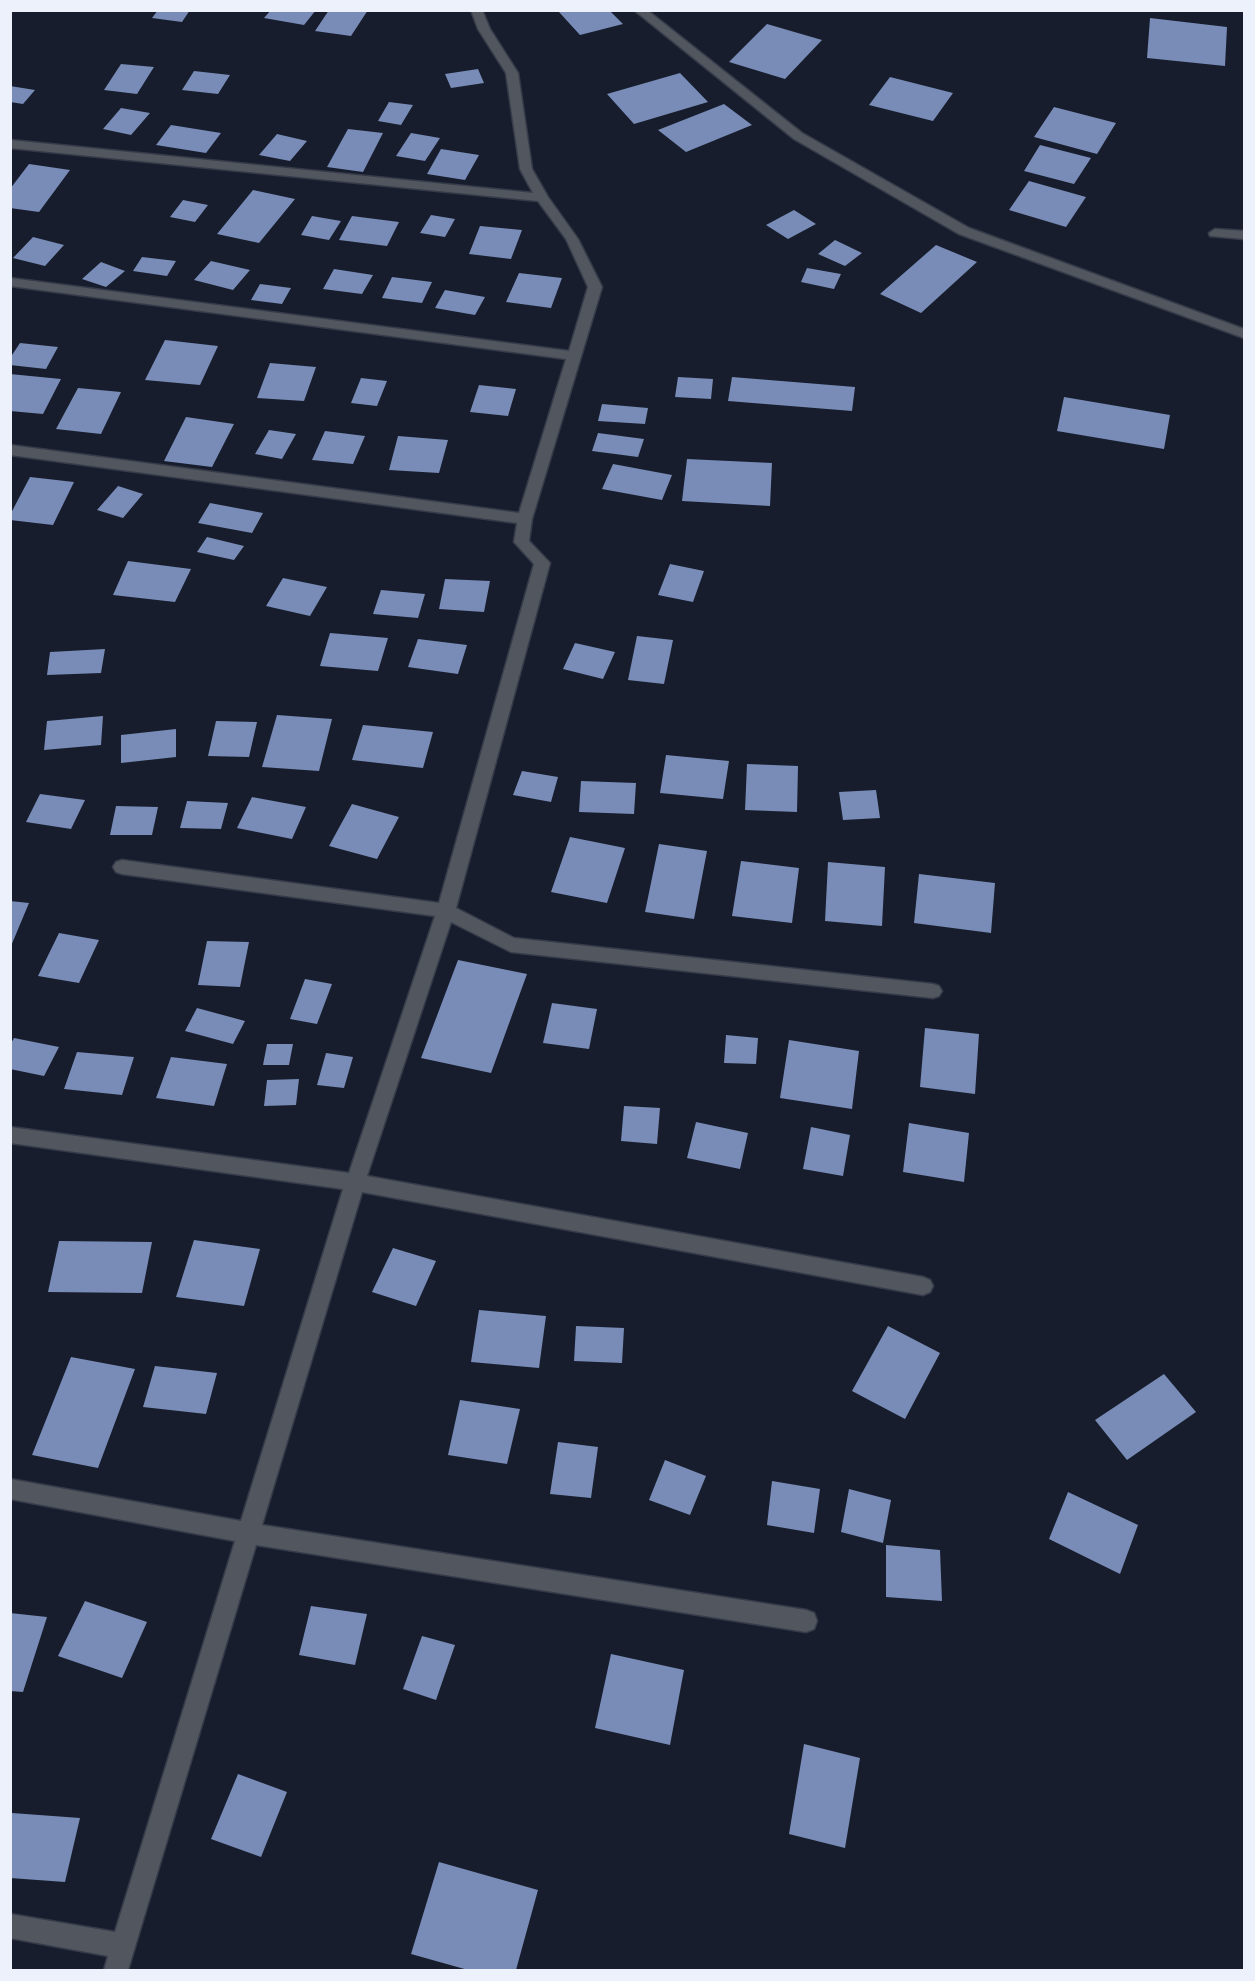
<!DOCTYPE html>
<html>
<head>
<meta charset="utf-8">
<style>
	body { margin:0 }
	#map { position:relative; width:1255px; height:1981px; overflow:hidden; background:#171d2c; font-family:Arial,sans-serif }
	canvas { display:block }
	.frame { position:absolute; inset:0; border:12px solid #ecf1fb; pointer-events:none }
</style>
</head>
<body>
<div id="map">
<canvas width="1255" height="1981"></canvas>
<div class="frame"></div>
</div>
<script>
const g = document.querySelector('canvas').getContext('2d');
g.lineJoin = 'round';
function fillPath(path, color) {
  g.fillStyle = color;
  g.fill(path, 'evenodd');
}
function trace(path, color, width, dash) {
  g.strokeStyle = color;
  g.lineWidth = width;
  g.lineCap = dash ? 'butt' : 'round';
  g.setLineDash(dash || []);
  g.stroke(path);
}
fillPath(new Path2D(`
	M158,10H190L182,22L152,18Z
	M271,10H316L304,25L264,18Z
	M329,10H368L351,36L315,31Z
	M566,10H609L623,24L580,35L559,12Z
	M1150,18L1227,27L1225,66L1147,58Z
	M767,24L822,40L785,79L729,62Z
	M121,64L154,67L137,94L104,90Z
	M478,69L484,83L451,88L445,74Z
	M194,71L230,75L218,94L182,90Z
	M680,73L708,102L634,124L607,94Z
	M890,77L953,93L933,121L869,105Z
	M10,86L35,90L23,104L10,102Z
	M389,102L413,105L401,125L378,121Z
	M724,104L752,125L686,152L658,130Z
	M1054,107L1116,123L1097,154L1034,137Z
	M121,108L150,113L131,135L103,129Z
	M171,125L221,133L206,153L156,145Z
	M348,129L383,133L363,172L327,167Z
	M411,133L440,138L425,161L396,156Z
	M277,134L307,141L290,161L259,155Z
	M1040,145L1091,158L1074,184L1024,171Z
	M441,149L479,155L465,180L427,174Z
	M29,164L70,170L39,212L10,208V189Z
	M1029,181L1086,197L1066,227L1009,210Z
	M253,190L295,199L259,243L217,234Z
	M183,200L208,205L195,222L170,217Z
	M794,210L816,224L788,239L766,225Z
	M431,215L455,219L445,237L420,233Z
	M312,216L341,221L329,240L301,235Z
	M352,216L399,222L387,246L339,240Z
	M480,226L522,230L511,259L469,254Z
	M33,237L64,245L45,266L13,258Z
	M835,240L862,253L845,266L818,254Z
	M936,245L977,262L921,313L880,294Z
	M142,257L176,261L167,276L133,271Z
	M211,261L250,270L233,290L194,280Z
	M101,262L125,271L106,287L82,279Z
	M807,268L841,274L834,289L801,282Z
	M334,269L373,275L362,294L323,289Z
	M519,273L562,278L551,308L506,302Z
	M392,277L432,282L422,303L382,298Z
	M260,284L291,288L282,304L251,300Z
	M445,290L485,297L475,315L435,308Z
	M165,340L218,346L200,385L145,380Z
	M20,343L58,347L46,369L10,365V358Z
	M270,363L316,367L304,401L257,398Z
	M10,374L61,379L43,414L10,411Z
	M678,377L713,379L711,399L675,397Z
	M732,377L855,387L852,411L728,401Z
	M361,378L387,381L377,406L351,403Z
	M479,385L516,389L508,416L470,412Z
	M78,388L121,392L101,434L56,429Z
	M1064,397L1170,415L1164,449L1057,431Z
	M602,404L648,408L645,424L598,421Z
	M186,417L234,424L212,467L164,461Z
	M269,430L296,434L282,459L255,454Z
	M325,431L365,436L353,464L312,460Z
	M598,433L644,439L638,457L592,451Z
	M398,436L448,440L439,473L389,470Z
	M687,459L772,463L770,506L682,501Z
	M613,464L672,475L662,500L602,489Z
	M30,477L74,482L53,525L10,520V515Z
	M118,486L143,494L123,518L97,510Z
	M210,503L263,513L252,533L198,523Z
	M207,537L244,546L234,560L197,552Z
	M128,561L191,569L175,602L113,595Z
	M670,564L704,571L693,602L658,595Z
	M283,578L327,587L310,616L266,606Z
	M445,579L490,581L484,612L439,609Z
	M381,590L425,594L418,618L373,614Z
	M330,633L388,638L378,671L320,666Z
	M637,636L673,640L664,684L628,680Z
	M418,639L467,645L458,674L408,667Z
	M575,643L615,652L603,679L563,669Z
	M105,649L101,673L47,675L50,652Z
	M277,715L332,719L319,771L262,767Z
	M103,716L101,745L44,750L47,721Z
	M216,721L257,722L249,757L208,756Z
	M363,725L433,732L423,768L352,760Z
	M176,729V757L121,763V735Z
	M666,755L729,761L723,799L660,793Z
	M747,764L798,766L797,812L745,810Z
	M522,771L558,777L551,802L513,795Z
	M581,781L636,783L634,814L579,812Z
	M876,790L880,818L843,820L839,792Z
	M40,794L85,800L71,829L26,822Z
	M252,797L306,807L292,839L237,828Z
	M187,801L228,803L221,829L180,828Z
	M352,804L399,817L377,859L329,846Z
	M116,806L158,807L152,835H110Z
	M570,837L625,848L607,903L551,892Z
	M659,844L707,851L694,919L645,912Z
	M741,861L799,868L792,923L732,916Z
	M828,862L885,867L882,926L825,921Z
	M919,874L995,883L991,933L914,923Z
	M10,901L29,903L11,946H10Z
	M59,933L99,940L79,983L38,976Z
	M207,941L249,942L240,987L198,985Z
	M458,960L527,974L491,1073L421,1058Z
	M305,979L332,984L317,1024L290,1019Z
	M552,1003L597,1009L589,1049L543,1043Z
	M197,1008L245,1021L233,1044L185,1031Z
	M925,1028L979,1034L975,1094L920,1087Z
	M726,1035L758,1038L756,1064L724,1063Z
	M14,1038L59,1047L44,1076L10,1069V1045Z
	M789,1040L859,1051L852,1109L780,1098Z
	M267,1044H293L289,1065H263Z
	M77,1052L134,1057L122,1095L64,1089Z
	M326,1053L353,1057L344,1088L317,1085Z
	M171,1057L227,1064L214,1106L156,1098Z
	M299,1079L296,1105L264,1106L267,1080Z
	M624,1106L660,1108L657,1144L621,1141Z
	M696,1122L748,1133L740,1169L687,1158Z
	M909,1123L969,1133L964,1182L903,1172Z
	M811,1127L850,1135L843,1176L803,1169Z
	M194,1240L260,1249L244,1306L176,1297Z
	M59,1241L152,1242L142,1293L48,1292Z
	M393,1248L436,1261L416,1306L372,1292Z
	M479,1310L546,1316L539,1368L471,1362Z
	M576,1326L624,1328L622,1363L574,1361Z
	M888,1326L940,1353L905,1419L852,1391Z
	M71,1357L135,1369L98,1468L32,1455Z
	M155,1366L217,1373L206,1414L143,1407Z
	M1164,1374L1196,1412L1127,1460L1095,1420Z
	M460,1400L520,1409L507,1464L448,1455Z
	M558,1442L598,1447L591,1498L550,1494Z
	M665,1460L706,1476L690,1515L649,1500Z
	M772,1481L820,1489L814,1533L767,1525Z
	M849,1489L891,1500L883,1543L841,1532Z
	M1068,1492L1138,1525L1120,1574L1049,1539Z
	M886,1545L940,1550L942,1601L886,1597Z
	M85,1601L147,1622L122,1678L58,1656Z
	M311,1606L367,1614L355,1665L299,1655Z
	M10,1613L47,1617L23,1692L10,1691Z
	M422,1636L455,1645L436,1700L403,1689Z
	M611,1654L684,1670L670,1745L595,1728Z
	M804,1744L860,1758L845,1848L789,1834Z
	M238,1774L287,1792L261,1857L211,1839Z
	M12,1813L80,1818L65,1882L10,1878Z
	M439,1862L538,1890L516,1970H468L411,1954Z`), '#788cb7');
const minor = new Path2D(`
	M471,10H482L490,29L518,73L532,169L548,197L578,239L602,287L532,519L529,541L550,563L456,908L514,938L933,984L939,986L942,991L939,996L933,998L511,952L451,922L367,1176L923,1277L930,1280L933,1286L930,1292L923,1295L362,1192L262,1525L806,1610L814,1613L817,1621L814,1629L806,1632L256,1545L128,1970H104L108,1956L10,1938V1914L115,1932L235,1541L10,1499V1479L241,1521L343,1189L10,1143V1127L349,1173L435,916L122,874L116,872L113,867L116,862L122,860L439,903L534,564L514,542L517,523L10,455V445L519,513L566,359L10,286V278L569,351L588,287L566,239L538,201L10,148V140L533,193L520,169L506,73L478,29Z
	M634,10H647L802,133L969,228L1244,329V338L959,234L794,139Z
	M1215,229L1244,231V239L1210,236L1209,233Z`);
trace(minor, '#353b49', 3);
fillPath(minor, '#52565e');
</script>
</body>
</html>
